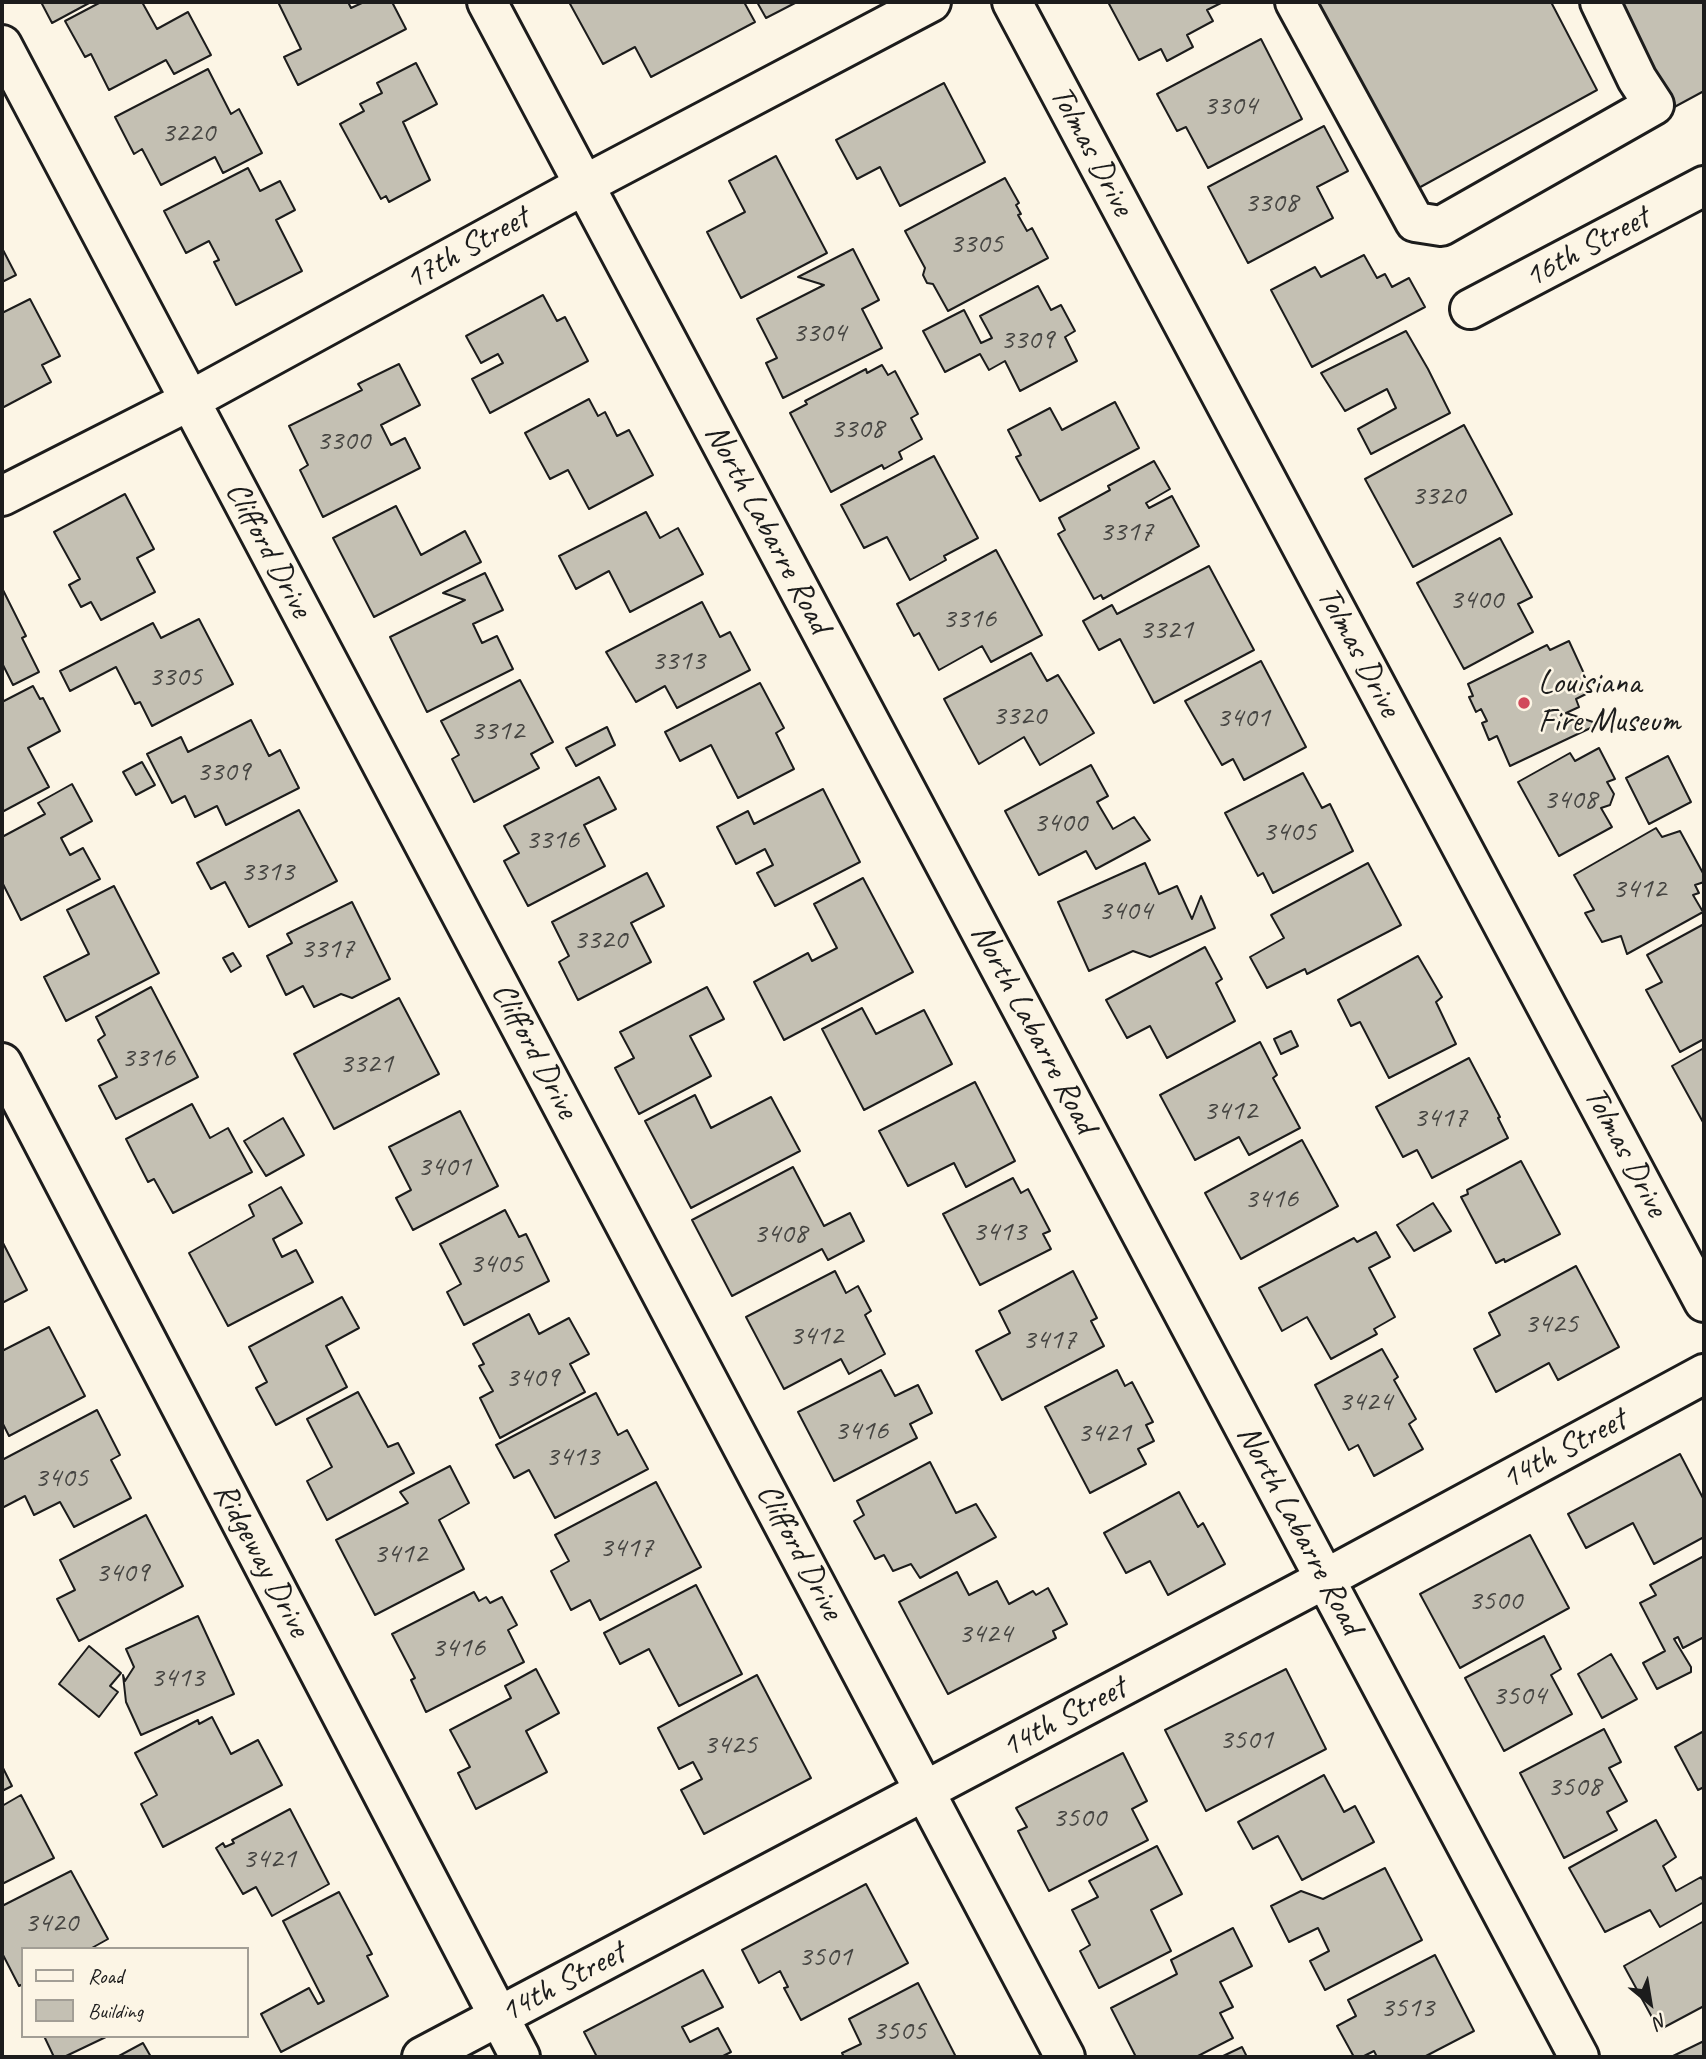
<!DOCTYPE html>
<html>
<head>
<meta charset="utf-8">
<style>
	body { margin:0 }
	#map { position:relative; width:1706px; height:2059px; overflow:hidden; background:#fcf5e5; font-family:Caveat,sans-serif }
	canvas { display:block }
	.frame { position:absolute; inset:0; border:4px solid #1c1c1c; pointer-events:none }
	.legend { position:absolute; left:21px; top:1947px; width:228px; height:91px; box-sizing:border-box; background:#fcf5e5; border:2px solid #a29e95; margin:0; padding:9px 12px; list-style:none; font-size:21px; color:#1c1c1c }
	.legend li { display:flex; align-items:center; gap:14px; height:35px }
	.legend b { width:35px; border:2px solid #a29e95 }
	.north { position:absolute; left:1615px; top:1968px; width:70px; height:70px; -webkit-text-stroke:5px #fcf5e5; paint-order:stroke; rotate:150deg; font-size:19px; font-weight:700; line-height:28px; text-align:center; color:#1c1c1c }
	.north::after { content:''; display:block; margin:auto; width:24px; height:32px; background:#1c1c1c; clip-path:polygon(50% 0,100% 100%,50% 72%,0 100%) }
</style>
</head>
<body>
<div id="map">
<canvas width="1706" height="2059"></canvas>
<div class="frame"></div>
<ul class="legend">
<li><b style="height:9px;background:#fcf5e5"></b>Road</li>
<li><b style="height:19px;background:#c4c0b3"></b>Building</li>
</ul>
<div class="north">N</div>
</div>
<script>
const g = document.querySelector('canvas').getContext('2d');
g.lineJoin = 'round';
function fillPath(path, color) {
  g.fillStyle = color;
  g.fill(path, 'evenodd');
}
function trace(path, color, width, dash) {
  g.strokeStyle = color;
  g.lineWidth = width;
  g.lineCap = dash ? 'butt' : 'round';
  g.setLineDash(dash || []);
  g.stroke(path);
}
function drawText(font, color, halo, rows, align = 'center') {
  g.font = font + ' Caveat,sans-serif';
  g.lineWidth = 5;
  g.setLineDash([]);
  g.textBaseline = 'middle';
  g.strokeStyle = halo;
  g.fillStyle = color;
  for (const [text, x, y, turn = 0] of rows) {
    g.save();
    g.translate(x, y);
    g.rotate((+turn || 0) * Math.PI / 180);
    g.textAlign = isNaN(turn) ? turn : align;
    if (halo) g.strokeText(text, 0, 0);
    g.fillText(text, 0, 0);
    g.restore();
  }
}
const building = new Path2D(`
	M41,2H91L52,23Z
	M101,2H142L157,29L188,12L211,55L174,74L166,60L109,90L91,54L85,57L65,21Z
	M278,2H348L351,8L364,2H392L406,29L298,85L284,57L301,49Z
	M569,2H744L755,22L651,77L635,47L603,64Z
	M757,2H797L766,18Z
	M1108,2H1223L1207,10L1213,21L1187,35L1193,47L1167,61L1161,49L1139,60Z
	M1318,2H1551L1597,90L1415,190Z
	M1609,2H1704V91L1667,111Z
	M1261,39L1302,119L1208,168L1186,127L1177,131L1157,94Z
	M416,63L437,104L403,122L430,180L389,202L386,196L381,199L340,124L364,111L360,104L382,93L377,83Z
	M208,69L231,114L239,109L262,153L223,173L215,157L161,185L142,149L134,154L115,117Z
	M944,83L985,162L900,206L880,167L857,179L836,140Z
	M1324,126L1348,171L1317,187L1333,218L1248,263L1208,187Z
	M776,156L827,253L741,298L707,232L745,212L729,181Z
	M248,168L260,191L280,181L295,210L276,220L302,271L236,305L214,262L219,260L209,241L186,253L164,211Z
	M1005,178L1019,203L1016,205L1021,214L1018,215L1027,231L1032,228L1048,258L948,311L933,284L927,283L923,275L925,268L905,231Z
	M2,248L16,275L2,282Z
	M853,249L879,300L862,309L882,348L783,398L766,363L777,358L757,319L824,285L798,277Z
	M1364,255L1377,278L1385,274L1392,287L1409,278L1425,307L1312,367L1271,290L1315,267L1321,277Z
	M1038,286L1051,310L1061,305L1075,331L1065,337L1077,361L1020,391L1005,361L989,370L980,354L945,372L923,331L964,310L981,343L992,338L980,316Z
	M543,295L557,321L565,317L588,361L490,413L472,379L503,363L498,354L481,363L466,336Z
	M30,299L60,356L42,365L51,382L2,408V313Z
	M1406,331L1428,369L1450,413L1371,454L1358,429L1396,408L1387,389L1345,411L1321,373Z
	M399,364L420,405L381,425L391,445L405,438L420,468L323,517L300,470L308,465L289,426L362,390L358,384Z
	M882,365L888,375L895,371L918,414L911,418L922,439L899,452L902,459L884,469L882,465L831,492L790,413L807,404L805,401L866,369L867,373Z
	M589,399L598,416L605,412L617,436L629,430L653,475L589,509L568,470L550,479L525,433Z
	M1115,402L1139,448L1040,501L1016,457L1021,455L1008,430L1050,408L1062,430Z
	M1464,425L1512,514L1413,567L1365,479Z
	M934,456L978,538L944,556L946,560L910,580L887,537L864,548L841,505Z
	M1154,461L1170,489L1146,503L1149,508L1172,496L1199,546L1103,599L1101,595L1094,599L1058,534L1065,530L1059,518L1110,490L1108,486Z
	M125,494L154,549L137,558L155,592L101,620L91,602L81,607L69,585L80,579L54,532Z
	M396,506L421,555L465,531L481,562L374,617L333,538Z
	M646,512L660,538L678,528L703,574L630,612L609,571L576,589L559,556Z
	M1500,538L1532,597L1518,604L1533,632L1464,669L1417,583Z
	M996,550L1042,635L991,662L982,646L939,670L919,633L914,636L897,604Z
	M1209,566L1254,650L1154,703L1120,639L1099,650L1083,621L1112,605L1117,614Z
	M485,573L503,610L473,624L482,643L497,636L513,669L427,712L390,637L465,600L443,593Z
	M2,588L26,636L22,638L39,672L13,685L2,663Z
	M702,602L720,637L730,632L750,670L677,708L665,686L636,702L606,652Z
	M199,619L233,684L152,726L140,702L135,704L116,667L70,691L60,671L153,623L161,638Z
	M1569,641L1592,691L1576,699L1579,707L1566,713L1599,724L1510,766L1497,736L1489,740L1482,723L1487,721L1481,709L1476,712L1469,697L1473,696L1468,684L1547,645L1550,650Z
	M1031,653L1047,681L1058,675L1094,733L1040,765L1024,737L979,764L944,699Z
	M1261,661L1306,747L1244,780L1233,759L1222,765L1185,701Z
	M520,680L553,742L531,754L539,768L474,802L452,759L459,755L441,721Z
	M760,683L784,728L776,733L794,769L738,798L711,745L680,761L665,732Z
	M33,686L40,699L43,698L60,731L28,748L49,787L2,812V702Z
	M251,720L269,756L280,750L299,788L226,825L217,806L195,817L185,796L172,803L147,754L181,737L188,752Z
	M607,727L615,745L576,766L566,748Z
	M1599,748L1615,779L1607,782L1614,794L1610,805L1601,808L1612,827L1559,856L1518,782L1570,753L1575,761Z
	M1668,756L1691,802L1649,824L1626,778Z
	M142,762L155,785L136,795L123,772Z
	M1091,765L1108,796L1097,802L1113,829L1134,817L1150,840L1096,869L1086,851L1039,875L1005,811Z
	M1303,773L1322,808L1330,804L1353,851L1273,893L1263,873L1258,876L1225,813Z
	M599,777L616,809L584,825L605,866L528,906L504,861L519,853L504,826Z
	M72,784L92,821L61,838L70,855L83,848L100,879L21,920L2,882V837L45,814L38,803Z
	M823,789L860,862L775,906L757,873L773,865L765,849L736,864L717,827L748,811L754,824Z
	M299,810L337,881L249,927L225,882L211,889L197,863Z
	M1656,828L1662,837L1680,831L1704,875V882L1695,885L1699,893L1693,895L1703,912L1627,954L1621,936L1602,942L1585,913L1594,910L1574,875Z
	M1145,863L1159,894L1177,886L1192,919L1201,896L1215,928L1150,957L1133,951L1089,971L1058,902Z
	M1368,863L1401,925L1307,974L1305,969L1267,988L1250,957L1284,938L1271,915Z
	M647,873L664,906L631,923L651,962L578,1000L559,962L569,956L552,922Z
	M863,878L913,972L784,1040L754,982L808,953L812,961L837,948L814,904Z
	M114,886L159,973L66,1021L44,977L89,954L67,910Z
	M352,902L390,979L352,998L341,994L314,1007L303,986L286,995L267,956L292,943L287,934Z
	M1704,924V1039L1680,1052L1646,990L1662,982L1647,955Z
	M1205,947L1222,979L1216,983L1235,1021L1167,1058L1150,1026L1127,1038L1106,1000Z
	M233,953L241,966L231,972L223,958Z
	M1418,956L1442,997L1436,1002L1456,1044L1389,1078L1360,1022L1351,1026L1338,1000Z
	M151,987L198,1077L116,1119L99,1086L117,1077L98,1040L105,1035L96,1017Z
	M707,987L724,1019L690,1036L711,1076L639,1114L615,1068L634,1058L620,1032Z
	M399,998L439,1074L334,1129L294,1054Z
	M862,1008L876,1034L924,1010L952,1064L864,1110L822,1029Z
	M1291,1031L1298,1046L1281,1054L1274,1039Z
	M1260,1042L1277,1075L1273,1078L1300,1128L1249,1155L1239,1137L1195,1160L1160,1095Z
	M1704,1048V1124L1672,1066Z
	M1469,1058L1500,1117L1498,1118L1508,1138L1432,1178L1417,1150L1403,1157L1376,1107Z
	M975,1082L1015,1161L966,1187L954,1163L908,1186L879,1131Z
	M695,1095L711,1128L771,1097L800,1151L691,1208L645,1121Z
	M192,1104L210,1138L228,1128L252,1172L173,1213L154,1179L148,1182L126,1139Z
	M460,1111L498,1186L413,1230L396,1198L411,1190L389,1147Z
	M283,1118L304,1155L266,1176L244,1141Z
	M1302,1140L1338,1206L1241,1259L1205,1193Z
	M1521,1161L1560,1234L1505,1262L1504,1259L1496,1263L1461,1197L1468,1194L1467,1190Z
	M793,1167L824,1226L850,1213L864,1241L828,1260L822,1249L732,1296L692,1220Z
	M1013,1178L1021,1193L1028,1189L1050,1231L1043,1234L1051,1249L980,1285L943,1214Z
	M281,1187L302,1223L273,1239L282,1257L296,1250L313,1282L228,1326L189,1253L254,1216L249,1205Z
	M1433,1203L1451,1231L1414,1251L1397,1225Z
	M505,1210L519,1237L526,1234L549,1281L464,1325L447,1292L461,1284L440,1244Z
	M1376,1232L1390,1257L1369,1268L1395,1317L1374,1329L1377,1334L1331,1359L1307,1317L1282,1331L1259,1288L1354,1238L1357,1242Z
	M2,1241L27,1290L2,1303Z
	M1576,1266L1619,1347L1558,1380L1549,1363L1496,1392L1474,1349L1500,1335L1489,1313Z
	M835,1271L846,1293L858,1286L871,1311L865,1315L885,1354L849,1374L841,1359L784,1389L746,1317Z
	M1073,1271L1097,1318L1091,1321L1104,1346L1002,1400L976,1351L1010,1333L999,1311Z
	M342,1297L359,1328L326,1346L347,1387L276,1425L256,1388L267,1382L249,1347Z
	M529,1314L539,1334L569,1318L589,1354L570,1364L585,1392L500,1438L480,1398L493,1391L479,1366L484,1364L473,1344Z
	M49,1327L85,1396L9,1436L2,1422V1351Z
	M1382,1349L1398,1377L1394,1380L1416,1419L1409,1424L1423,1449L1374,1476L1358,1445L1349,1450L1315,1385Z
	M881,1370L895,1396L918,1385L932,1413L910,1424L917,1438L834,1481L798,1412Z
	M1117,1370L1125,1386L1132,1382L1153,1422L1146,1425L1154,1441L1138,1449L1146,1464L1090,1493L1045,1407Z
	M358,1392L388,1447L398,1443L414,1473L327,1520L307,1481L332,1467L307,1419Z
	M596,1393L618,1435L627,1430L648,1469L555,1518L529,1470L514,1478L496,1445Z
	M97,1410L120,1455L111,1460L131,1498L74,1527L60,1502L34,1515L25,1496L2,1508V1460Z
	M1680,1454L1704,1500V1537L1654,1564L1633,1523L1586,1548L1568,1514Z
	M930,1462L956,1513L976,1504L996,1537L920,1578L911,1564L893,1571L884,1555L875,1559L854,1521L864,1515L857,1501Z
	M450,1466L469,1503L439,1520L464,1569L375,1615L336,1540L408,1503L400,1492Z
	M656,1482L701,1567L600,1620L590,1600L571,1610L551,1571L569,1561L555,1535Z
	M1179,1492L1198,1527L1203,1523L1225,1564L1168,1595L1150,1561L1126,1573L1104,1533Z
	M146,1515L183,1586L79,1641L57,1599L75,1590L60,1560Z
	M1530,1535L1569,1608L1460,1668L1420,1594Z
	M1704,1556V1637L1683,1648L1678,1637L1674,1639L1691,1667V1672L1657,1689L1643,1663L1665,1651L1640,1603L1656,1595L1650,1585Z
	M957,1572L969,1595L997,1581L1009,1604L1033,1591L1036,1595L1048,1588L1067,1624L1053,1631L1056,1638L948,1694L899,1602Z
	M696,1585L742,1674L679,1706L649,1649L620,1664L604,1633Z
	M474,1592L479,1601L486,1597L490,1603L502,1597L517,1625L508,1630L524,1662L426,1712L411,1680L415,1678L392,1634Z
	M198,1616L234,1694L141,1735L126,1702L123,1675L125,1681L134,1667L126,1649Z
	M1544,1636L1561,1669L1551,1675L1572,1714L1504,1751L1465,1678Z
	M89,1646L121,1673L110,1686L118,1692L99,1717L59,1684Z
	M1611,1654L1637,1699L1602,1718L1578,1674Z
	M536,1669L559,1713L526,1731L547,1772L476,1809L458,1773L470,1767L450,1730L511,1698L505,1686Z
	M1286,1669L1326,1749L1206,1811L1165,1730Z
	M757,1675L811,1778L704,1834L681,1790L702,1779L693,1762L679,1769L658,1728Z
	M212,1717L231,1754L258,1740L282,1785L163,1847L141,1804L157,1795L135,1753L198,1720L199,1724Z
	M1604,1729L1621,1762L1609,1768L1627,1801L1607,1812L1617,1830L1564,1858L1520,1773Z
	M1704,1731V1787L1698,1790L1675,1747Z
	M1123,1753L1147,1801L1132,1809L1148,1840L1049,1891L1018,1831L1027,1827L1016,1808Z
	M2,1766L12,1786L2,1791Z
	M1324,1775L1344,1812L1355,1806L1374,1842L1302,1880L1278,1836L1253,1849L1238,1822Z
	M21,1795L54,1858L2,1884V1806Z
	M290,1809L329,1884L272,1916L256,1887L243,1894L216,1848L223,1843L225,1847L234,1843L232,1840Z
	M1656,1820L1676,1857L1663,1866L1676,1891L1701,1877L1704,1882V1902L1660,1927L1650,1910L1605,1932L1569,1868Z
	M1157,1846L1182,1894L1151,1910L1171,1951L1099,1988L1080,1951L1090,1945L1072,1910L1098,1897L1089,1881Z
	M1385,1868L1422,1940L1325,1990L1310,1961L1329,1951L1318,1928L1289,1942L1271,1906L1301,1891L1323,1899Z
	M71,1871L108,1939L90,1949H23V1984L19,1986L2,1953V1906Z
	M866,1884L908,1963L801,2020L784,1988L788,1987L780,1971L759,1983L742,1950Z
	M339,1892L372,1954L367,1956L388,1996L281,2052L261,2014L309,1988L318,2004L324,2001L283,1921Z
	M1704,1921V2006L1659,2030L1624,1966Z
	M1233,1928L1252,1966L1220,1982L1233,2007L1220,2013L1233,2038L1196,2057H1136L1111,2008L1177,1974L1171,1960Z
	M1435,1955L1474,2031L1424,2057H1377L1374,2051L1362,2057H1354L1337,2026L1356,2016L1348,2000Z
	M703,1970L723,2007L682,2027L690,2042L718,2028L731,2052L721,2057H597L584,2032Z
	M918,1983L956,2057H844L842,2053L861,2044L849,2019Z
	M44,2036H108L64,2057H54Z
	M1704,2041V2057H1673V2056Z
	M143,2043L151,2057H117Z
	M1242,2047L1247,2057H1221Z`);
fillPath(building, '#c4c0b3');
trace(building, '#1c1c1c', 2);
const minor = new Path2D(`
	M487,2L1579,2057
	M1012,2L1704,1302
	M1295,2L1415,222L1441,226L1654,105L1637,79L1600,2
	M2,45L1065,2057
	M1470,309L1704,186
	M2,496L189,401L584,185L931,2
	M2,1063L520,2057
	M422,2057L1325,1579L1704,1374`);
trace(minor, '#1c1c1c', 44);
trace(minor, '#fcf5e5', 38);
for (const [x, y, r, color] of [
	[1524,703,7,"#d1495b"]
]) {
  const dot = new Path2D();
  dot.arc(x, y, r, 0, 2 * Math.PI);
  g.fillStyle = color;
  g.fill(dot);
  trace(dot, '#fcf5e5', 2.5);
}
drawText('30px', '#464542', null, [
	["3304",1230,106],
	["3220",188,133],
	["3308",1271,203],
	["3305",976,244],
	["3304",819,333],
	["3309",1027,340],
	["3308",857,429],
	["3300",343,441],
	["3320",1438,496],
	["3317",1126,532],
	["3400",1476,600],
	["3316",969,619],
	["3321",1166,630],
	["3313",678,661],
	["3305",175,677],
	["3320",1019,716],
	["3401",1243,718],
	["3312",497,731],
	["3309",223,772],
	["3408",1570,800],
	["3400",1060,823],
	["3405",1289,832],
	["3316",552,840],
	["3313",267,872],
	["3412",1639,889],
	["3404",1125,911],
	["3320",600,940],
	["3317",327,949],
	["3316",148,1058],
	["3321",366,1064],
	["3412",1230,1111],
	["3417",1440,1118],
	["3401",444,1167],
	["3416",1271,1199],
	["3413",999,1232],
	["3408",780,1234],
	["3405",496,1264],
	["3425",1551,1324],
	["3412",816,1336],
	["3417",1049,1340],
	["3409",532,1378],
	["3424",1365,1402],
	["3416",861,1431],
	["3421",1104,1433],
	["3413",572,1457],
	["3405",61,1478],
	["3417",626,1548],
	["3412",400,1554],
	["3409",122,1573],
	["3500",1495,1601],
	["3424",985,1634],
	["3416",458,1648],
	["3413",177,1678],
	["3504",1519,1696],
	["3501",1246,1740],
	["3425",730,1745],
	["3508",1574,1787],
	["3500",1079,1818],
	["3421",269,1859],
	["3420",51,1923],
	["3501",825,1957],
	["3513",1407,2008],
	["3505",899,2031]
]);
drawText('33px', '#1c1c1c', '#fcf5e5', [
	["Tolmas Drive",1091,151,62],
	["16th Street",1587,248,-28],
	["17th Street",467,249,-29],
	["North Labarre Road",767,529,62],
	["Clifford Drive",268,550,62],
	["Tolmas Drive",1358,652,62],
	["North Labarre Road",1033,1029,62],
	["Clifford Drive",534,1051,62],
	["Tolmas Drive",1625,1152,62],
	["14th Street",1564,1450,-28],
	["North Labarre Road",1299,1530,62],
	["Clifford Drive",799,1552,62],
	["Ridgeway Drive",261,1560,62],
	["14th Street",1064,1718,-28],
	["14th Street",563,1983,-28]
]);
drawText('33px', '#1c1c1c', '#fcf5e5', [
	["Louisiana",1538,684],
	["Fire Museum",1538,722]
], 'left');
</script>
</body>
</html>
